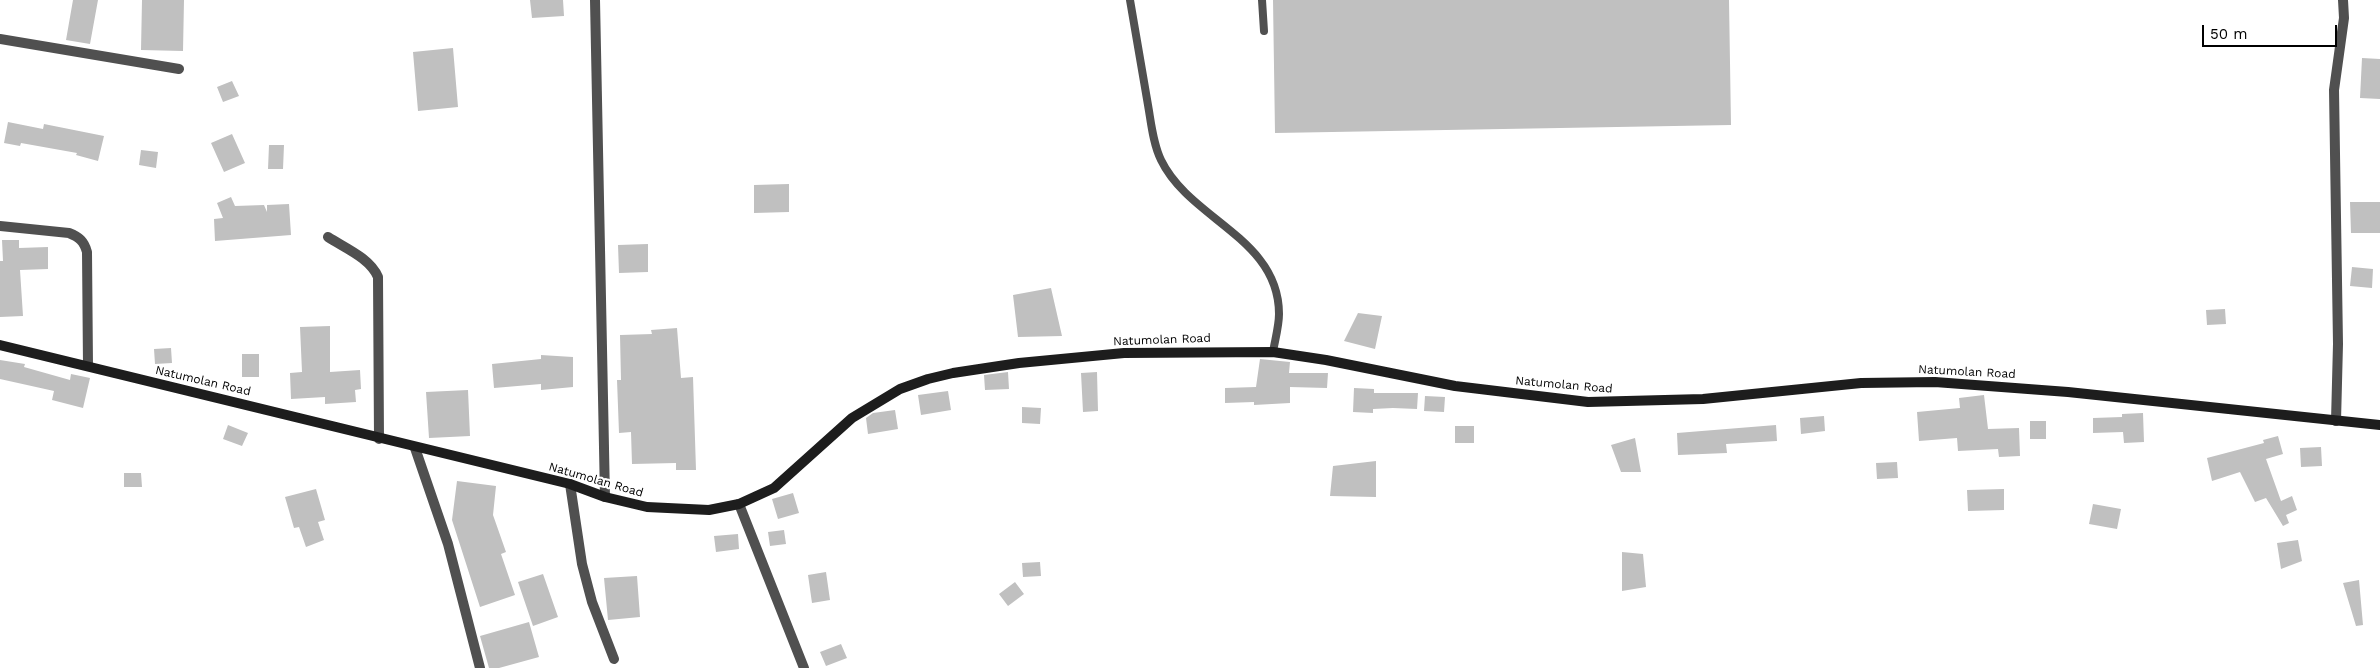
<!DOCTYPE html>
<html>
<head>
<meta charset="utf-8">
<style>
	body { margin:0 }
	#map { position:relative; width:2380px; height:668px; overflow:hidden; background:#fff; font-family:"Work Sans",sans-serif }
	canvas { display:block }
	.scale { position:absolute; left:2202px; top:25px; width:135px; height:22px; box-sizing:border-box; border:2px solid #000; border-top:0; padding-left:6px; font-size:15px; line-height:18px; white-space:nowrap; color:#000; -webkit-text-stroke:4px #fff; paint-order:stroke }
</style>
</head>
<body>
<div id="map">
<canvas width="2380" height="668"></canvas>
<div class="scale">50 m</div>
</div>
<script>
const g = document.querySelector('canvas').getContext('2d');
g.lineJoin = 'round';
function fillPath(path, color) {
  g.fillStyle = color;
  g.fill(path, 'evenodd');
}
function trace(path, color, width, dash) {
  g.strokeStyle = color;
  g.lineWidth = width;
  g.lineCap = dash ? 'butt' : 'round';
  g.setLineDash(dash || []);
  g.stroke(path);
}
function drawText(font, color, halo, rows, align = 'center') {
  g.font = font + ' "Work Sans",sans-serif';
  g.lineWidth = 4;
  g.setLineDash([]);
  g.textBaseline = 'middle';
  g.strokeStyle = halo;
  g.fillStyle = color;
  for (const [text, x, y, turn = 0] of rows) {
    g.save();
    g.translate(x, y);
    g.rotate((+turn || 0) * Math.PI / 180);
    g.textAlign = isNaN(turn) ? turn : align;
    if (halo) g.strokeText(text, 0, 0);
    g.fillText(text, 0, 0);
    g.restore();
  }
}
fillPath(new Path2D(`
	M73,0H98L90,44L66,40Z
	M142,0H184L183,51L141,50Z
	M530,0H563L564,16L532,18Z
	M1273,0H1729L1731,125L1275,133Z
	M453,48L458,107L418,111L413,52Z
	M2362,58L2380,59V99L2360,98Z
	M232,81L239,96L223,102L217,87Z
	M8,122L43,129L44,124L104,136L98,161L76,155L77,153L21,143L20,146L4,143Z
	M232,134L245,163L224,172L211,143Z
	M269,145H284L283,169H268Z
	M141,150L158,152L156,168L139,165Z
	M789,184V212L754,213V185Z
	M231,197L235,206L264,205L267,212V205L289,204L291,235L215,241L214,219L223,218L217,203Z
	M2350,202H2380V233H2351Z
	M2,240H19V248L48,247V269L20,270L23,316L0,317V261H3Z
	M648,244V272L619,273L618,245Z
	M2352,267L2373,269L2372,288L2350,286Z
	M1051,288L1062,336L1018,337L1013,295Z
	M2225,309L2226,324L2207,325L2206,310Z
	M1358,313L1382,316L1375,349L1344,341Z
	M330,326V372L360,370L361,389L355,390L356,402L325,404V397L291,399L290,373L302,372L300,327Z
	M677,328L681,378L693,377L696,470H676V463L632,464L631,432L619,433L617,380H621L620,335L652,334L651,330Z
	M171,348L172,363L155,364L154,349Z
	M242,354H259V377H242Z
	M541,355L573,357V387L541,390V384L494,388L492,364L541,359Z
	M1260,359L1290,362L1289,373H1328L1327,388L1290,387V403L1254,405V402L1225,403V388L1256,387Z
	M0,360L25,364L24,367L70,380L71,374L90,378L83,408L52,400L54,391L0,379Z
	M1008,372L1009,389L985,390L984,375Z
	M1097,372L1098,411L1083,412L1081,373Z
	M1354,388L1374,389V393H1418L1417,409L1393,408L1373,409V413L1353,412Z
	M468,390L470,436L429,438L426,392Z
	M948,391L951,410L921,415L918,395Z
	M1984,395L1988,429L2019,428L2020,456L1999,457L1998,449L1958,451L1957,438L1919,441L1917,412L1960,408L1959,398Z
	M1425,396L1445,397L1444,412L1424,411Z
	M1022,407L1041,408L1040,424L1022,423Z
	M895,410L898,429L868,434L866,418L873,413Z
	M2143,413L2144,442L2124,443L2123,432L2093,433V418L2122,417V414Z
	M1824,416L1825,431L1801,434L1800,418Z
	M2030,421H2046V439H2030Z
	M228,425L248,433L242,446L223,439Z
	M1776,425L1777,441L1726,444L1727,453L1678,455L1677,433Z
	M1455,426H1474V443H1455Z
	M2278,436L2283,454L2266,459L2281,501L2292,496L2297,510L2286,515L2289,523L2283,526L2266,498L2255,502L2240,472L2212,481L2207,458L2264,443L2263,440Z
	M1635,438L1641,472H1621L1611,445Z
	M2321,447L2322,466L2301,467L2300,448Z
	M1376,461V497L1330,496L1333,466Z
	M1897,462L1898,478L1877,479L1876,463Z
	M124,473H141L142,487H124Z
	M457,481L496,486L493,515L506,552L501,554L515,595L480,607L452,520Z
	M316,489L325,520L318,522L324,540L306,547L299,527L294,528L285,497Z
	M2004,489V510L1968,511L1967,490Z
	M793,493L799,513L778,519L772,499Z
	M2093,504L2121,509L2117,529L2089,524Z
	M784,530L786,544L770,546L768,532Z
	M738,534L739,549L716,552L714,536Z
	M2298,540L2302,561L2281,569L2277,543Z
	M1622,552L1643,554L1646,587L1622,591Z
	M1040,562L1041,576L1023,577L1022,563Z
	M826,572L830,600L812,603L808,575Z
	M543,574L558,617L533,626L518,582Z
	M637,576L640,617L608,620L604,578Z
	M2359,580L2363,625L2356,626L2343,583Z
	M1015,582L1024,594L1008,606L999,594Z
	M529,622L539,657L499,668H489L480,636Z
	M841,644L847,658L826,666L820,652Z`), '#c0c0c0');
trace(new Path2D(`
	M1130,0C1136,35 1142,70 1148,105C1151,122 1153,144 1161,160C1190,220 1279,238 1279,314C1279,326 1275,340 1273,352
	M1262,0L1264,31`), '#505050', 8);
trace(new Path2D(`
	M595,0L605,497
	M0,39L179,69
	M0,226L69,233C79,237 84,241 87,252L88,366
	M328,237C345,248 370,258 378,277L379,439
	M2336,421L2338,344L2334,90L2344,18L2343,0
	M415,448L448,544L480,668
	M570,484L582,564L592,602L614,659
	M739,504L804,668`), '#505050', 10);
trace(new Path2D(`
	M0,345L570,484L605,497L647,507L709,510L739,504L774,488L852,418L900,389L928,379L953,373L1019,363L1124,353L1273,352L1326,360L1455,386L1588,402L1703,399L1861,383L1935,382L2068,392L2380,425`), '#1d1d1d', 10);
drawText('12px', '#000', '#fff', [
	["Natumolan Road",1162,340,-2],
	["Natumolan Road",1967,372,3],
	["Natumolan Road",203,381,13],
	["Natumolan Road",1564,385,5],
	["Natumolan Road",596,480,16]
]);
</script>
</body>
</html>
